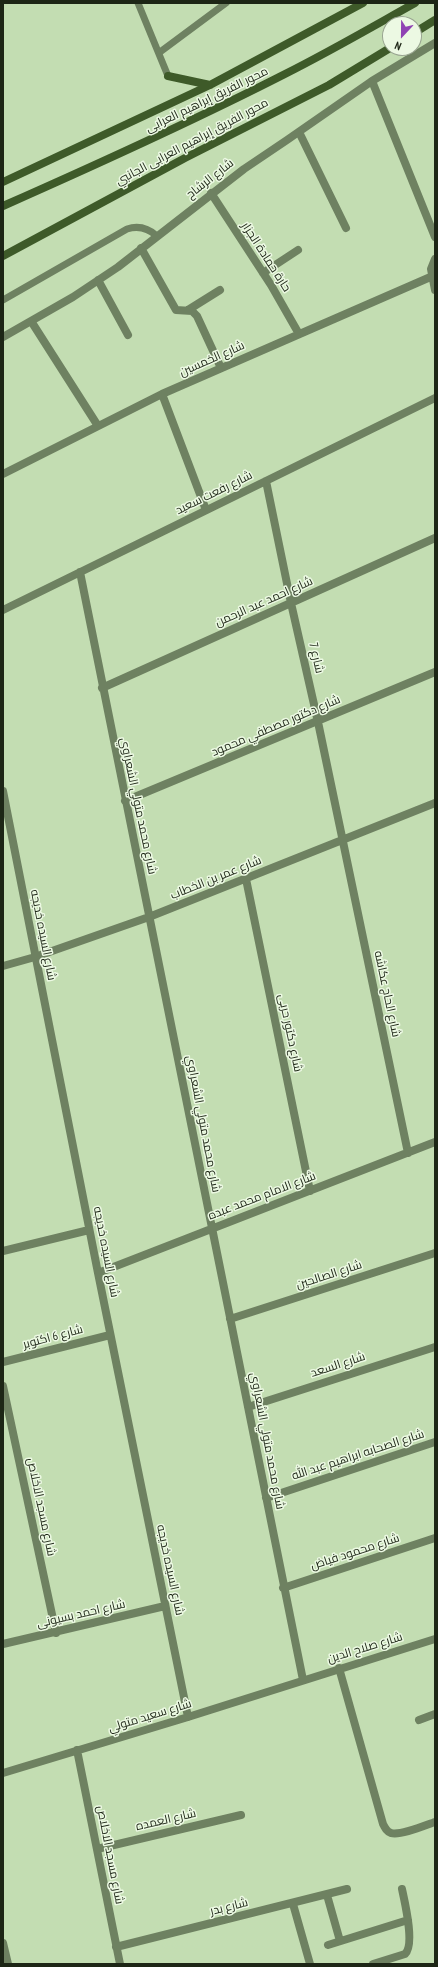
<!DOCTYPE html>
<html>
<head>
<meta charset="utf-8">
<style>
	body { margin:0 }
	#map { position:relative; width:438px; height:1967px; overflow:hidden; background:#c3ddb2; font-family:"PT Sans Narrow",sans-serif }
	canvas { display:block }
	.frame { position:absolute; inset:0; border:4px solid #1d2616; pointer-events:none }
	.north { position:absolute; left:382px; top:16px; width:40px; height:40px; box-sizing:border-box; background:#ecf9e3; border:1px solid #99a591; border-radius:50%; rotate:202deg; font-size:11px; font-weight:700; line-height:16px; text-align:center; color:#1d2616 }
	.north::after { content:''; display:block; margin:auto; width:14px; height:18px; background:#8f42b3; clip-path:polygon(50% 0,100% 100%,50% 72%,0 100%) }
</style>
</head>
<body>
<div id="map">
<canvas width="438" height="1967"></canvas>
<div class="frame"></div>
<div class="north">N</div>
</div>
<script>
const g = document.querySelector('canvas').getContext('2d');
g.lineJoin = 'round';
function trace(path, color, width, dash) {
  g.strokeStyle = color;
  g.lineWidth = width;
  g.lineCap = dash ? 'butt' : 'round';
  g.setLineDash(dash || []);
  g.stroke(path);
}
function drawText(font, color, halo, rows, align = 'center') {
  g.font = font + ' "PT Sans Narrow",Cairo,sans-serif';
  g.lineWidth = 3;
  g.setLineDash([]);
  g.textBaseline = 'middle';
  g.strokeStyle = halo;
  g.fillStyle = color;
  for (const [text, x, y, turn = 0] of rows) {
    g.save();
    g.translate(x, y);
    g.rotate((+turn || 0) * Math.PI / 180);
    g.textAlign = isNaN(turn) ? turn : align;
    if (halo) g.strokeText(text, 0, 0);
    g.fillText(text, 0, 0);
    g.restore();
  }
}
trace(new Path2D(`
	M138,3L168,76
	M160,52L226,3
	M3,300L127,229C139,225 148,228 157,236`), '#6e8161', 7);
trace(new Path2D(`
	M372,81L435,237
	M299,132L346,228
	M211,193L271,285L299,334
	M141,248L176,310L192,311L197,316L221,368
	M435,259L431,269L435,290
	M263,273L298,250
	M98,280L128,335
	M188,310L220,290
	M31,321L98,426
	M3,337L73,297L118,267L244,169L287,140L372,81L435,43
	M162,394L206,510
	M3,474L162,394L435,275
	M266,481L291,603L318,722L408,1153
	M80,572L303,1680
	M3,610L435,398
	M102,688L435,538
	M3,791L98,1273L188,1717
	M125,801L435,672
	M246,879L310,1191
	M3,966L35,957L149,917L435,803
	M3,1251L89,1230
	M98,1273L435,1142
	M230,1319L435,1253
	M3,1362L110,1335
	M3,1386L56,1633
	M248,1407L435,1347
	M266,1498L435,1442
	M283,1588L435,1538
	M3,1644L165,1606
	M339,1668L383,1824C385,1828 387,1832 391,1833C400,1836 426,1825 435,1822
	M419,1720L435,1714
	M77,1750L120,1964
	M3,1773L188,1717L435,1639
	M97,1849L241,1815
	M327,1895L340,1941
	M293,1904L310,1964
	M3,1943L8,1964
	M328,1945L408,1920
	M116,1947L347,1889
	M373,1964L405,1954C415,1945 405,1903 402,1889`), '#6e8161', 8);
trace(new Path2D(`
	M414,33L435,20
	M168,76L210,85
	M3,182L210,85L363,3
	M3,206C98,164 193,121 285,74C329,52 372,27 415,3
	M3,256L185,158L329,85L390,48`), '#3e5a29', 8);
drawText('12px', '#1d2616', '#ecf9e3', [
	["محور الفريق إبراهيم العرابى",207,100,-26],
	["محور الفريق إبراهيم العرابى الجانبي",192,142,-28],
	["شارع الرشاح",210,179,-38],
	["حارة حمادة الجزار",266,257,57],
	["شارع الخمسين",212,359,-24],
	["شارع رفعت سعيد",214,493,-26],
	["شارع احمد عبد الرحمن",264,602,-24],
	["شارع 7",316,658,77],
	["شارع دكتور مصطفي محمود",276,726,-23],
	["شارع محمد متولي الشعراوي",138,806,78],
	["شارع عمر بن الخطاب",216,878,-22],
	["شارع السيده خديجه",43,935,79],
	["شارع الحاج عكاشه",387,994,78],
	["شارع دكتور حربى",290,1033,78],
	["شارع محمد متولي الشعراوي",203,1124,79],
	["شارع الامام محمد عبده",262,1196,-21],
	["شارع السيده خديجه",106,1252,79],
	["شارع الصالحين",329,1275,-18],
	["شارع 6 اكتوبر",53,1337,-15],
	["شارع السعد",338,1365,-18],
	["شارع محمد متولي الشعراوي",267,1441,79],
	["شارع الصحابه ابراهيم عبد الله",358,1455,-18],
	["شارع مسجد الاخلاص",41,1507,78],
	["شارع محمود فياض",355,1552,-18],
	["شارع السيده خديجه",170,1570,78],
	["شارع احمد بسيونى",81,1614,-13],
	["شارع صلاح الدين",365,1648,-17],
	["شارع سعيد متولي",150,1716,-17],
	["شارع العمده",166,1820,-13],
	["شارع مسجد الاخلاص",110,1855,79],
	["شارع بدر",229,1907,-14]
]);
</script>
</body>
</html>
